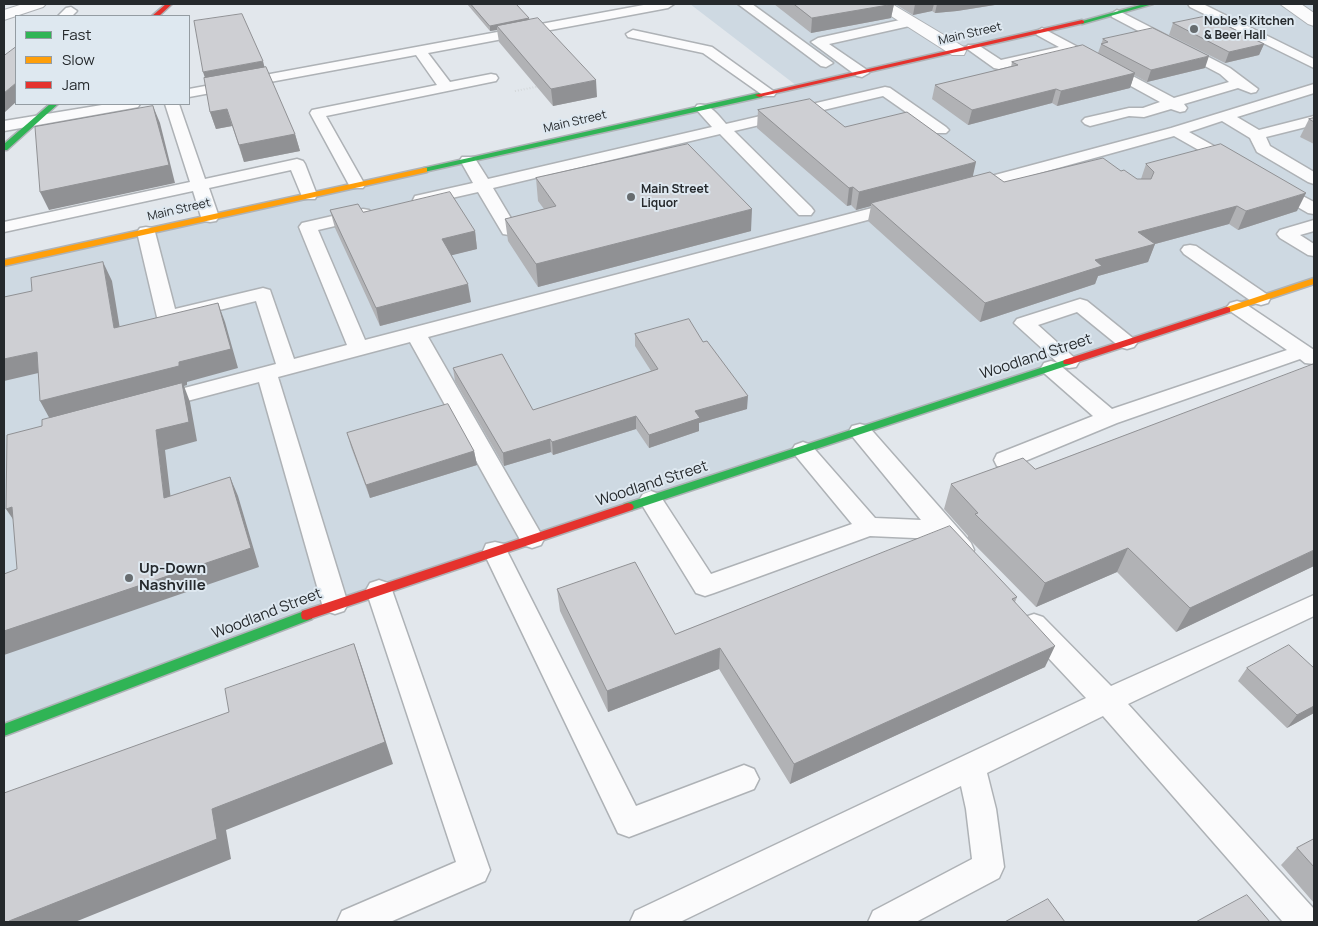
<!DOCTYPE html>
<html>
<head>
<meta charset="utf-8">
<style>
	body { margin:0 }
	#map { position:relative; width:1318px; height:926px; overflow:hidden; background:#e2e7ec; font-family:Manrope,sans-serif }
	canvas { display:block }
	.frame { position:absolute; inset:0; border:5px solid #25292c; pointer-events:none }
	.legend { position:absolute; left:15px; top:15px; width:175px; height:90px; box-sizing:border-box; background:#dee8f0; border:1px solid #949ca2; margin:0; padding:6px 9px; list-style:none; font-size:15px; color:#25292c }
	.legend li { display:flex; align-items:center; gap:10px; height:25px }
	.legend b { width:25px; border:1px solid #949ca2 }
</style>
</head>
<body>
<div id="map">
<canvas width="1318" height="926"></canvas>
<div class="frame"></div>
<ul class="legend">
<li><b style="height:6px;background:#30b455"></b>Fast</li>
<li><b style="height:6px;background:#ff9f0a"></b>Slow</li>
<li><b style="height:6px;background:#e5322d"></b>Jam</li>
</ul>
</div>
<script>
const g = document.querySelector('canvas').getContext('2d');
g.lineJoin = 'round';
function fillPath(path, color) {
  g.fillStyle = color;
  g.fill(path, 'evenodd');
}
function trace(path, color, width, dash) {
  g.strokeStyle = color;
  g.lineWidth = width;
  g.lineCap = dash ? 'butt' : 'round';
  g.setLineDash(dash || []);
  g.stroke(path);
}
function drawText(font, color, halo, rows, align = 'center') {
  g.font = font + ' Manrope,sans-serif';
  g.lineWidth = 4;
  g.setLineDash([]);
  g.textBaseline = 'middle';
  g.strokeStyle = halo;
  g.fillStyle = color;
  for (const [text, x, y, turn = 0] of rows) {
    g.save();
    g.translate(x, y);
    g.rotate((+turn || 0) * Math.PI / 180);
    g.textAlign = isNaN(turn) ? turn : align;
    if (halo) g.strokeText(text, 0, 0);
    g.fillText(text, 0, 0);
    g.restore();
  }
}
fillPath(new Path2D(`
	M690,4H1314V281L335,604L4,730V263L797,86Z`), '#ced9e2');
const lane = new Path2D(`
	M649,4H674L668,8L428,53L450,82L491,74L496,75L498,78L496,81L491,82L326,116L365,185L363,188H351L349,185L310,113L312,110L437,85L416,55L189,97V89Z
	M738,4H752L833,63L826,67L821,66Z
	M1188,4H1203L1314,59V68L1190,7Z
	M71,7L77,11L72,16H58L66,8Z
	M1117,10L1230,68L1258,89L1256,92L1251,93L1238,88L1184,104L1187,108L1185,111L1180,112L1171,109L1144,117L1129,116L1090,126L1085,124L1082,121L1085,118L1129,108H1143L1160,102L1069,52L999,69L994,68L966,48L968,45H978L1001,60L1059,47L1037,35L1035,32L1042,28L1174,98L1229,82L1220,74L1112,17L1111,14Z
	M909,18L915,22L914,25L829,44L867,70L869,73L862,77L857,76L811,42L818,38Z
	M633,30L712,47L776,93L774,96H764L703,53L628,37L626,34Z
	M1314,84V93L1237,117L1259,130L1314,116V125L1266,137L1270,146L1314,172V184L1308,182L1257,152L1250,138L1222,121L1189,132L1239,160L1241,163L1239,166H1227L1174,136L971,192L965,191L963,187L965,183L1171,128Z
	M885,87L890,88L946,127L949,130L946,133H936L883,96L734,131L811,207L814,211L811,215H799L720,134L493,188L518,230L515,234L509,235L503,234L478,192L421,205L415,204L413,200L415,196L473,183L460,160L462,157H474L488,179L712,127L695,108L697,105C709,102 718,115 726,124Z
	M108,104H140L138,107L133,108L4,131V121Z
	M165,104H179L205,179L297,159L303,161L305,164L317,195L315,199H303L291,170L209,188L219,217L216,221L210,222L204,221L201,217L193,191L4,232V222L190,182Z
	M1276,182L1314,202V214L1308,213L1270,191L1268,187L1270,183Z
	M899,201L905,202L907,206L905,210L428,337L544,539L541,545L532,548L523,545L410,342L278,377L348,604L344,611L335,614L326,611L322,604L259,382L157,409L150,407L146,402L150,397L276,364L256,301L167,323L160,321L157,317L137,232L140,228L146,227L152,228L155,232L175,309L263,288L270,290L294,359L347,345L299,227L302,223L363,209L369,210L372,214L369,218L318,230L365,340Z
	M1314,220V231L1300,235L1314,244V256L1308,255L1280,238L1277,234L1280,230Z
	M1190,245L1196,246L1268,295L1270,299L1268,303L1261,305L1254,303L1184,254L1181,250L1184,246Z
	M1080,299L1087,301L1134,339L1137,343L1134,347L1127,349L1120,347L1077,312L1038,325L1079,362L1076,367L1069,368L1062,367L1112,409L1287,350L1230,311L1227,307L1230,303L1237,301L1244,303L1314,350V364L1305,363L1300,359L1117,423L1013,466L1005,468L997,466L994,460L997,454L1093,416L1044,373L1041,368L1044,363L1051,361L1058,363L1014,323L1017,319Z
	M860,424L868,426L971,543L974,550L971,557C953,562 948,551 937,539L870,536L714,593L705,596L696,593L639,500L643,494L651,491L659,494L711,574L852,524L795,455L792,450L795,445L803,442L811,445L875,518L921,520L852,436L849,431L852,426Z
	M495,542L504,544L507,551L636,806L744,765L754,769L759,779L754,789L629,837L618,833L483,551L486,544Z
	M379,580L388,583L392,590L490,870L485,881L390,922H337L342,911L456,862L366,590L370,583Z
	M1314,595V616L1128,704L1314,909V922H1283L1103,716L987,773L996,809L1004,867L999,878L916,922H868L873,911L972,859L966,809L961,786L680,922H630L635,911L1086,698L1025,633L1021,625L1025,617L1034,614L1043,617L1111,686Z`);
const street = new Path2D(`
	M23,4H46L43,7L4,20V10Z
	M874,4H892L964,47L966,51L964,55H952L877,7Z
	M1280,4H1301L1314,13V26L1308,24Z`);
const fast = new Path2D(`
	M1144,4H1153L1082,24L1079,22Z
	M759,93L763,95L762,97L424,172L420,170L424,168Z
	M50,104H58L7,150H4V144Z
	M1068,359L1073,362L1072,364L632,510H624L622,507L624,504Z
	M307,610L312,611L313,615L312,619L4,736V724Z`);
const slow = new Path2D(`
	M424,168H427V172L4,266V260Z
	M1314,278V284L1230,312H1224L1222,310L1224,308Z`);
const jam = new Path2D(`
	M166,4H172L159,16H152Z
	M1082,20L1084,21V23L759,97L755,95Z
	M1227,307L1230,308V312L1072,364H1064L1063,362L1064,360Z
	M628,503L632,504L634,507L632,510L307,620L302,619L301,615L302,611Z`);
trace(lane, '#aeb2b6', 3);
trace(street, '#aeb2b6', 2);
trace(fast, '#aeb2b6', 3);
trace(slow, '#aeb2b6', 3);
trace(jam, '#aeb2b6', 3);
trace(new Path2D(`
	M515,91L541,86`), '#c6c8c9', 2, [0.5, 2.5]);
fillPath(lane, '#fbfbfc');
fillPath(street, '#fbfbfc');
fillPath(fast, '#30b455');
fillPath(slow, '#ff9f0a');
fillPath(jam, '#e5322d');
fillPath(new Path2D(`
	M467,4H516L597,97L553,106L499,42L497,30L490,31Z
	M774,4H894L891,18L811,33Z
	M895,4H1001L957,11L935,13L932,11L913,15Z
	M1173,23L1264,44L1259,55L1225,63L1169,35Z
	M1103,39L1205,68L1147,82L1134,75L1130,88L1057,106L1052,103L968,125L932,99L935,85L1011,67L1012,62L1098,53Z
	M265,67L295,134L300,151L244,162L232,126L216,129L210,112Z
	M758,110L845,127L973,176L1004,182L1121,171L1137,179H1141L1146,164L1297,211L1238,230L1229,224L1155,244L1148,262L1098,276L1095,284L980,322L868,221L871,206L856,210L851,205L847,206L757,128Z
	M1314,118V144L1300,137L1309,119Z
	M536,178L751,231L538,287L508,241L505,219L544,209L538,201Z
	M330,210L363,212L475,231L477,249L451,255L471,302L380,326L335,228Z
	M635,334L703,342L747,409L699,423V431L649,448L636,429L553,455L551,452L504,466L455,381L453,368L533,410L651,371L635,346Z
	M347,433L474,451L477,465L370,498L351,447Z
	M1035,469L1314,566L1176,632L1117,572L1036,607L968,538V536L944,509L951,484Z
	M557,589L675,634L1017,597L1015,602L1045,667L790,784L719,669L608,712L560,611Z
	M1247,668H1314V713L1287,728L1238,681Z
	M1314,839V903L1281,865L1297,848Z`), '#b1b2b5');
fillPath(new Path2D(`
	M894,4L891,18L811,33L812,18Z
	M915,4H934L932,11L913,15Z
	M937,4H1001L957,11L935,13Z
	M529,18L530,24L497,26V30L490,31V26Z
	M1264,44L1259,55L1225,63L1229,52Z
	M1209,56L1205,68L1147,82L1151,70Z
	M263,61L266,73L207,84L203,72Z
	M1135,73L1130,88L1057,106L1061,91Z
	M596,80L597,97L553,106L551,89Z
	M16,83V102L4,113V93Z
	M1056,89L1052,103L968,125L972,110Z
	M153,106L160,123L175,183L49,210L40,192Z
	M227,109L232,126L216,129L210,112Z
	M295,134L300,151L244,162L239,145Z
	M976,162L972,180L871,203V206L856,210L859,192Z
	M853,187L851,205L847,206L849,188Z
	M1306,193L1297,211L1238,230L1246,211Z
	M1237,206L1229,224L1155,244L1148,262L1098,276L1095,284L980,322L985,303L1095,260L1138,232Z
	M752,209L751,231L538,287L536,264Z
	M475,231L477,249L445,257L442,239Z
	M103,262L112,281L123,347L114,328Z
	M468,284L471,302L380,326L376,308Z
	M218,303L225,322L238,368L187,382V385L184,386L190,402L197,441L165,450L173,517L164,498L156,430L51,421L40,401L179,362Z
	M37,352L47,371L4,381V359Z
	M748,396L747,409L699,423V431L649,448V435L695,411Z
	M636,416V429L553,455L552,442Z
	M550,439L551,452L504,466L503,453Z
	M474,451L477,465L370,498L366,485Z
	M230,477L238,496L259,567L4,655V631Z
	M12,507L19,528L6,509Z
	M1128,548L1117,572L1036,607L1045,583Z
	M1314,550V566L1176,632L1190,608Z
	M354,644L362,667L393,764L226,830L231,859L75,922H9V921L212,809Z
	M1055,646L1045,667L790,784L794,764Z
	M720,648L719,669L608,712L607,691Z
	M1314,706V713L1287,728L1297,715Z`), '#909194');
const building = new Path2D(`
	M471,4H516L529,18L490,26Z
	M794,4H894L812,18Z
	M242,14L263,61L203,72L194,21Z
	M1207,16L1264,44L1229,52L1173,23Z
	M538,18L596,80L551,89L497,26Z
	M1153,28L1209,56L1151,70L1101,44L1108,42L1103,39Z
	M1083,45L1135,73L1061,91L1056,89L972,110L935,85L1018,65L1012,62Z
	M16,47V83L4,93V56Z
	M266,67L295,134L239,145L227,109L210,112L204,78Z
	M810,99L845,127L907,112L976,162L859,192L853,187L849,188L758,110Z
	M153,106L169,165L40,192L35,127Z
	M1314,118V122L1309,119Z
	M688,144L752,209L536,264L505,219L556,206L536,178Z
	M1221,144L1306,193L1246,211L1237,206L1138,232L1155,244L1095,260L1102,266L985,303L871,203L990,172L1004,182L1103,158L1121,171L1124,170L1137,179H1151L1154,172L1146,164Z
	M450,192L475,231L442,239L468,284L376,308L330,210L358,204L363,212Z
	M103,262L114,328L218,303L231,349L179,362V366L40,401L37,352L4,359V297L32,291L31,278Z
	M689,319L703,342L707,341L748,396L695,411L700,418L649,435L636,416L552,442L550,439L503,453L453,368L502,354L533,410L658,369L635,334Z
	M1314,364V550L1190,608L1128,548L1045,583L975,514L978,513L951,484L1023,458L1035,469Z
	M182,383L189,422L156,430L164,498L230,477L251,548L4,631V574L17,569L12,507L6,509L7,435L42,426V420Z
	M448,404L474,451L366,485L347,433Z
	M950,526L1017,597L1012,599L1055,646L794,764L720,648L607,691L557,589L635,562L675,634Z
	M354,644L385,742L212,809L217,839L9,921V922H4V793L229,712L225,689Z
	M1289,645L1314,668V706L1297,715L1247,668Z
	M1314,839V867L1297,848Z
	M1247,895L1270,922H1196Z
	M1048,899L1065,922H1005Z`);
fillPath(building, '#cecfd3');
trace(building, '#909194', 1);
for (const [x, y, r, color] of [
	[1194,29,5,"#676c6f"],
	[631,197,5,"#676c6f"],
	[129,578,5,"#676c6f"]
]) {
  const dot = new Path2D();
  dot.arc(x, y, r, 0, 2 * Math.PI);
  g.fillStyle = color;
  g.fill(dot);
  trace(dot, '#dee8f0', 2);
}
drawText('bold 12px', '#25292c', '#dee8f0', [
	["Noble’s Kitchen",1204,22],
	["& Beer Hall",1204,36],
	["Main Street",641,190],
	["Liquor",641,204]
], 'left');
drawText('12px', '#25292c', '#dee8f0', [
	["Main Street",970,34,-13],
	["Main Street",575,122,-13],
	["Main Street",179,210,-13]
]);
drawText('15px', '#25292c', '#dee8f0', [
	["Woodland Street",1036,357,-18],
	["Woodland Street",652,484,-18],
	["Woodland Street",267,614,-21]
]);
drawText('bold 15px', '#25292c', '#dee8f0', [
	["Up-Down",139,569],
	["Nashville",139,586]
], 'left');
</script>
</body>
</html>
